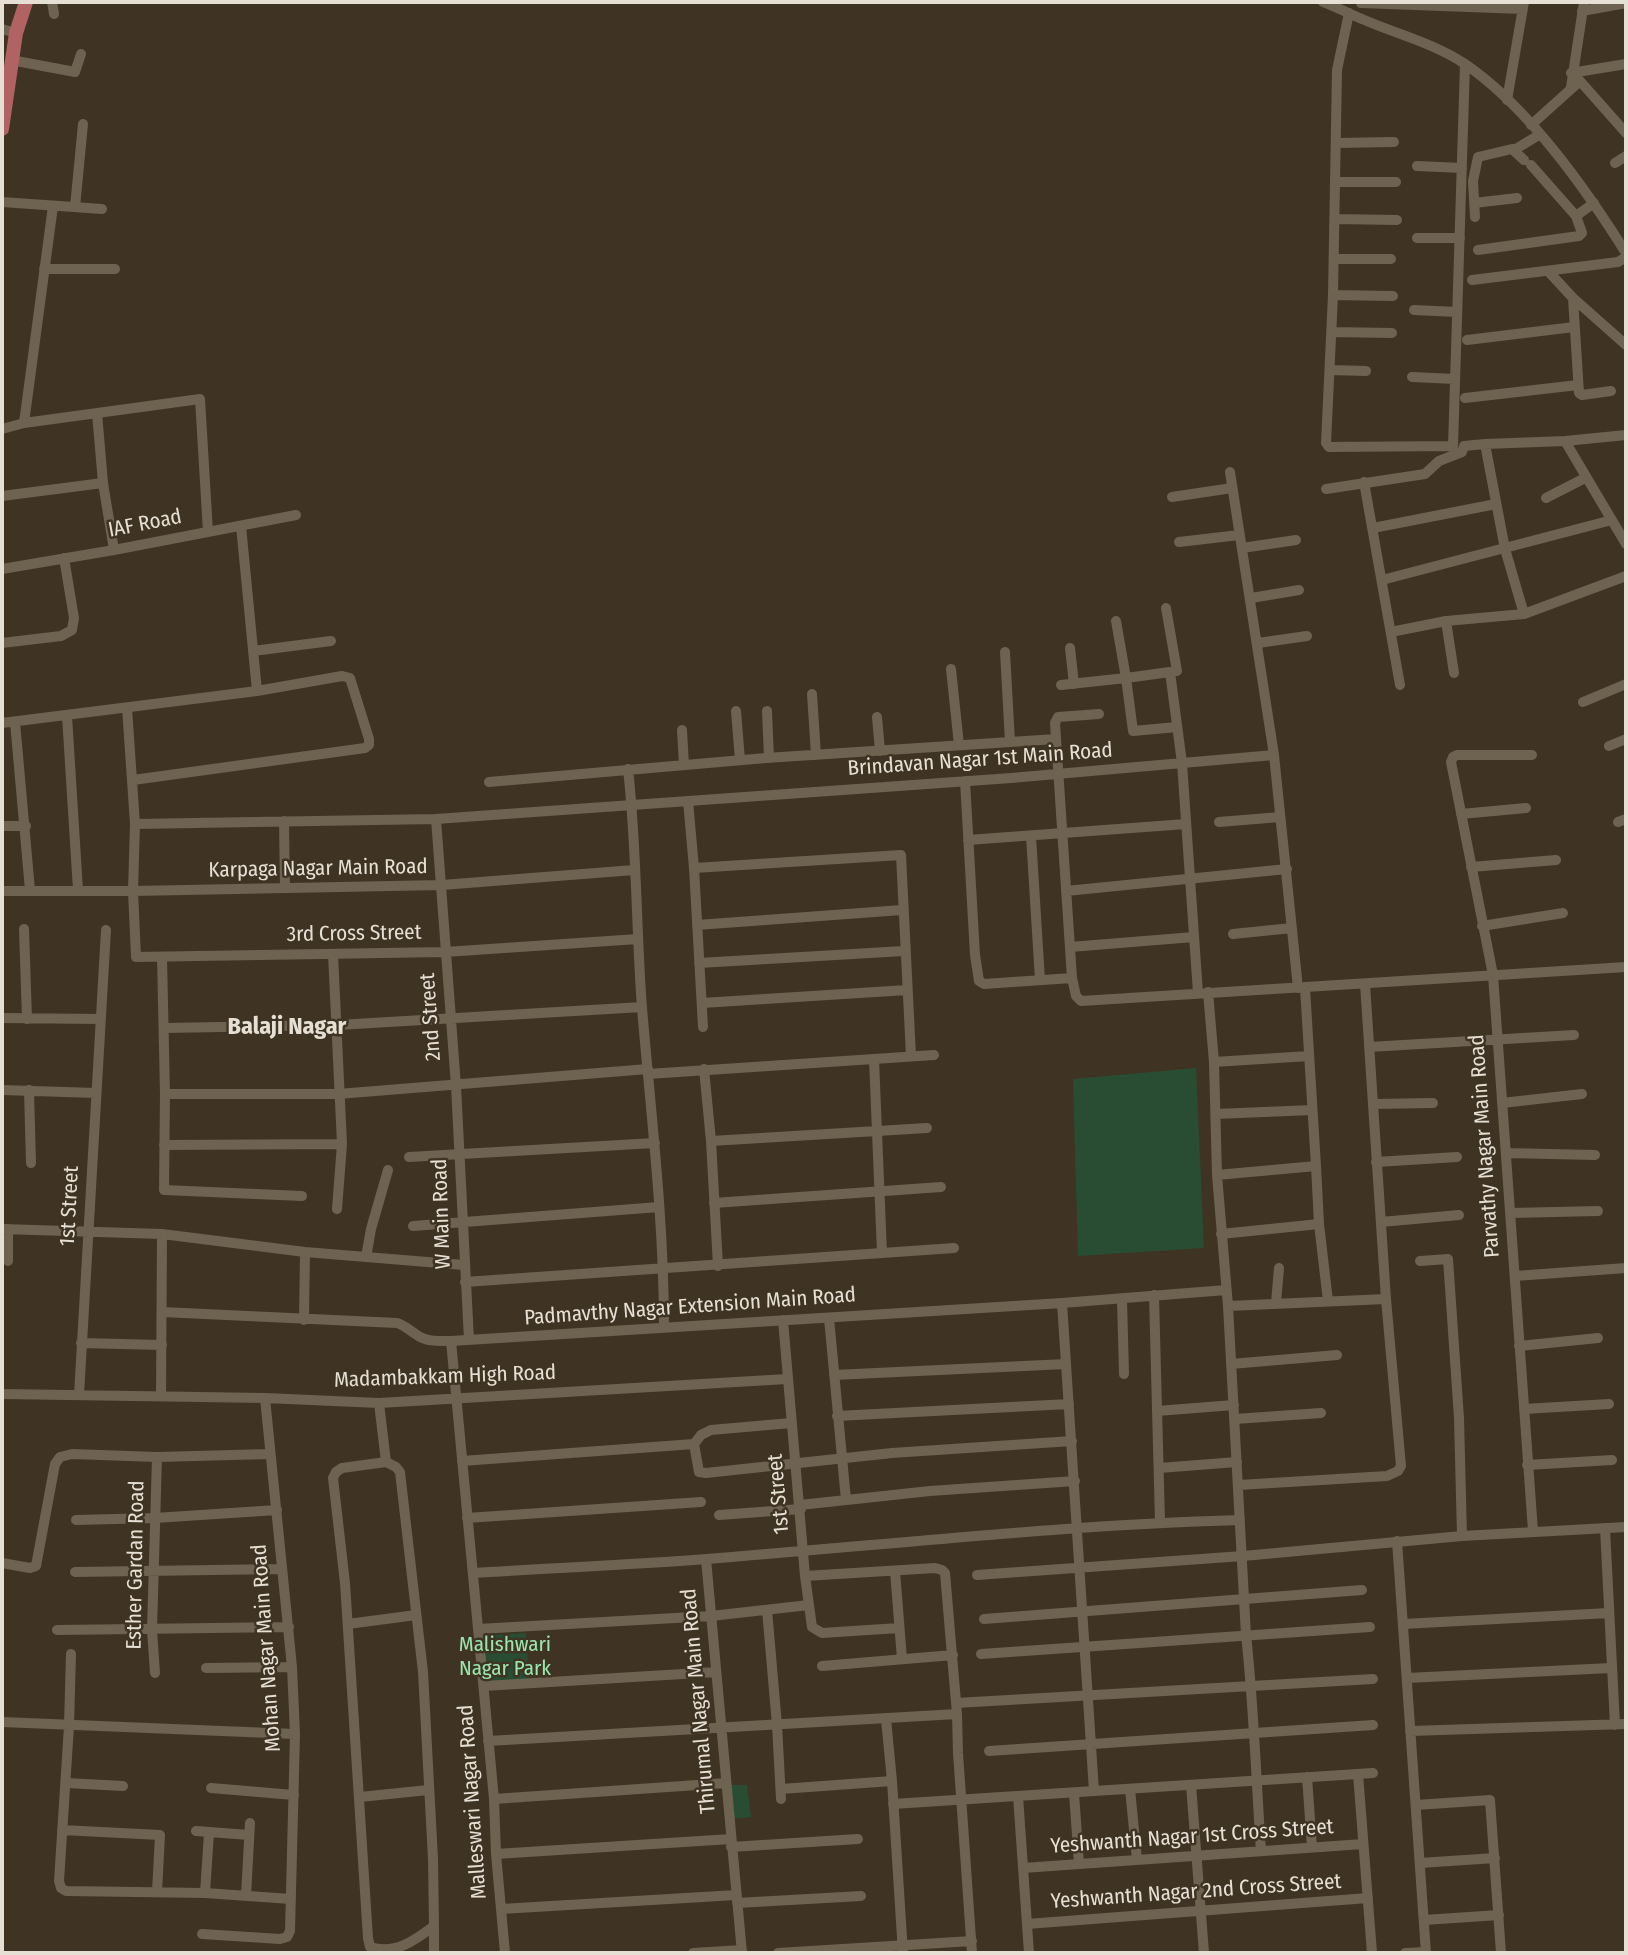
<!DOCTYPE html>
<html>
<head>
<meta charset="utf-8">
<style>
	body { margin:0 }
	#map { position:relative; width:1628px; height:1955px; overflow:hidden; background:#3f3423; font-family:"Fira Sans Condensed",sans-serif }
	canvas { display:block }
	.frame { position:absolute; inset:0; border:4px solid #e6dfd4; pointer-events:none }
</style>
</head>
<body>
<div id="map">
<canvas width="1628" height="1955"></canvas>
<div class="frame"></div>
</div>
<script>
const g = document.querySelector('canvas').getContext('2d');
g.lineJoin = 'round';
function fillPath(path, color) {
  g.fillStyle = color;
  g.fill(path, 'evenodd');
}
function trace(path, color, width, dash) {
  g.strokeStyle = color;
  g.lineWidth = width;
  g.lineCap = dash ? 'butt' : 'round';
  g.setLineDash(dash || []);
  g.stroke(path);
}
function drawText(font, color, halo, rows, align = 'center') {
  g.font = font + ' "Fira Sans Condensed",sans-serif';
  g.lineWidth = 5;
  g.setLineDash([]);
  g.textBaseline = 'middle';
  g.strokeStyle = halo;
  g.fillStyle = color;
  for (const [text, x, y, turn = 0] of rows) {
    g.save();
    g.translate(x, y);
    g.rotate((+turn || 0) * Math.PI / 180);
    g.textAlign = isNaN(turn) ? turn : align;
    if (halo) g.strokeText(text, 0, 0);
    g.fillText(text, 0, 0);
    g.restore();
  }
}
fillPath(new Path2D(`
	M1196,1068L1204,1248L1078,1256L1073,1079Z
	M526,1633L529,1679L483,1682L482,1636Z
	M728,1785H747L751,1817L731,1819Z`), '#284d33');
trace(new Path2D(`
	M52,2L54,14
	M1323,2C1337,7 1349,14 1362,19C1396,34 1434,43 1465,64C1528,107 1586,189 1626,253
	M1361,3L1523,9
	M1582,11L1626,3
	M1349,13L1337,70L1333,295L1326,443L1329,447L1453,446L1465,64
	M2,29L16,33
	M11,60L75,72L81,54
	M1571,73L1626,64
	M1571,87L1584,2
	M1507,100L1524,2
	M1531,125L1580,81L1626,133
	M1336,143L1394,142
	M1514,150L1539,135
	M1615,163L1626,156
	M1531,165L1576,216
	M1417,166L1462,168
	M1336,182H1396
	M2,202L102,209
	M1474,203L1517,198
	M75,207L83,124
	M1475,217L1473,181L1478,157L1512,149L1524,160
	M1335,219L1397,220
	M1417,238H1460
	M1478,250L1579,236L1582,233L1576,216L1594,203
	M1334,259H1391
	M44,269H115
	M1548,271L1573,298L1626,345
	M1472,280L1618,262L1626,257
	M1333,295L1393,296
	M1573,298L1579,393L1582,395L1611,391
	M1414,310L1457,312
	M1332,332L1392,333
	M1467,340L1574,327
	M1330,370L1366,371
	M1412,377L1455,379
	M1465,398L1578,385
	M97,413L103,483L114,550
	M24,423L53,206
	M2,429L24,423L200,399L208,532
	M1565,441L1626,544
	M1485,444L1565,441L1626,435
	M1230,472L1274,755L1298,988
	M1364,482L1400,685
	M1326,489L1425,474L1439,461L1462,452L1464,446L1485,444L1505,549L1524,614
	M2,496L103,483
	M1172,497L1232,488
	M1546,498L1585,478
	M241,526L257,691
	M1373,528L1496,504
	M1179,542L1239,535
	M1242,548L1296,540
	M2,569L114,550L296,515
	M1382,580L1612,520
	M1251,598L1299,590
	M1166,608L1177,671
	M1446,621L1454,673
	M1391,632L1446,621L1524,614L1626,576
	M2,643L61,636L72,630L74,618L64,558
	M1258,643L1307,636
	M1070,648L1074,684
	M253,651L331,641
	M1005,652L1010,742
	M951,669L959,745
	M1061,685L1126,678L1116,621
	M812,694L816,755
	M1583,702L1626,684
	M127,708L135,824L133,891L136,957L445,952L638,939
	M736,711L740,760
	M767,711L769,758
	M1099,714L1058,717L1055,723L1072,978L1076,996L1081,1001L1626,967
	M67,716L78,890
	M877,717L880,751
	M15,722L30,890
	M2,723L257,691L342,676L350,678L369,739V745L365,748L133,780
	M1177,727L1133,731L1126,678L1170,672L1182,763L1198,993
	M682,730L684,765
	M1609,746L1626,739
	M1532,755H1457L1453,757L1451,762L1493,975L1533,1531
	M628,769C637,849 636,929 642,1008C651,1115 664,1220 664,1327
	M965,781L975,955L979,981L984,984L1072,978
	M489,782L766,758L1056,739
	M688,801L694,868L703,1027
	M1461,814L1526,808
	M436,819L456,1086L469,1340
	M284,821L285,888
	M1219,822L1280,817
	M1618,822L1626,819
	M135,824L436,819L1011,778L1274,755
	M2,826H26
	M1031,836L1040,980
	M968,840L1186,824
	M1471,867L1556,860
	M694,868L901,855L911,1056
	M2,891H133L442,885L634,870
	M1066,891L1287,869
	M697,925L902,910
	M1482,926L1563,913
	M24,929L27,1019
	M1233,934L1292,928
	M1070,947L1194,937
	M333,954L342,1144
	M162,957L165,1094L164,1190L302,1196
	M699,963L904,951
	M1208,992L1214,1062L1217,1175L1228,1306L1246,1635C1254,1707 1256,1779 1261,1851
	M702,1003L907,990
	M2,1018L100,1019
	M164,1028L338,1025L642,1007
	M1369,1047L1574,1035
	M874,1059L882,1253
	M1214,1062L1309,1056
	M704,1069L711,1141L718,1266
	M648,1074L934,1055
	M2,1090L96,1093
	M29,1090L31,1163
	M165,1094H338L648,1069
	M1502,1103L1582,1094
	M1373,1104L1433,1103
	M1216,1114L1312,1110
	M711,1141L927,1128
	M164,1145L342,1144L337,1209
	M1506,1153L1595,1155
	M409,1157L655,1143
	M1376,1162L1457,1157
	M1316,1166L1319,1224L1328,1301
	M1217,1175L1316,1166L1305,988
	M714,1203L941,1187
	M1511,1213L1598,1211
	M1381,1222L1459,1215
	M413,1226L659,1207
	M2,1229L162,1234L161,1396
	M8,1229V1261
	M162,1234L305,1252L464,1265
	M1221,1234L1319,1224
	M366,1257L371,1229L388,1170
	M1420,1261L1448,1259L1459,1418L1462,1536
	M1515,1276L1626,1268
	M465,1282L954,1248
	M1154,1295L1160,1522
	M1122,1299L1124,1374
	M1062,1303C1072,1466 1082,1629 1094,1791
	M1276,1303L1279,1268
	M1228,1306L1386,1299L1365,984
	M162,1312L397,1323C406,1326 409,1330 417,1335C426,1342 440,1341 451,1341L1062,1303L1226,1290
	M829,1318L846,1500
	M304,1320L305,1252
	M783,1320L805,1576L812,1627L822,1633L899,1628
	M451,1341L494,1799L496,1854L505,1953
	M81,1343L162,1345
	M1519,1346L1598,1338
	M1231,1364L1337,1355
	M834,1375L1066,1364
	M2,1394L265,1398L379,1403L787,1379
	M79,1395L106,930
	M379,1403L386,1462L342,1468L336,1472L333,1478L345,1583L368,1938L370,1947C395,1955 414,1941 434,1926L433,1859L423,1672L400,1472L396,1467L386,1462
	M1524,1409L1609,1404
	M1157,1411L1234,1405
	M837,1416L1069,1404
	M1235,1419L1321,1413
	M694,1444L701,1435L711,1430L791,1423
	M462,1461L694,1444L699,1472L706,1473L892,1453L1072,1441
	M1527,1465L1612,1460
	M1159,1468L1237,1462
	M1239,1485L1387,1476L1398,1471L1401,1466L1386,1299
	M800,1505L930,1491L1075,1481
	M719,1515L801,1509
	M467,1518L701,1502
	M76,1520L155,1518L277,1510
	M1605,1528L1615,1725
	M1397,1541L1426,1953
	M706,1559L742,1953
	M2,1563L30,1568L36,1566L55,1464L60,1457L72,1454L157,1457L270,1454
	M895,1571L902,1659
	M75,1572L281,1569
	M473,1573C551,1568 629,1565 706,1559C884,1545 1062,1525 1240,1520
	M977,1575L1243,1556L1462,1536L1626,1527
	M805,1576L935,1568L942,1570L945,1573L957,1714L958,1753L972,1953
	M767,1610L777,1725L781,1799
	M984,1619L1362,1590
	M348,1624L416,1615
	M1403,1624L1609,1613
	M478,1629L711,1616L809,1605
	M57,1630L289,1627
	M71,1654L69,1726L59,1881L61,1888L66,1891L205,1893L291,1899
	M981,1654L1370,1627
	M822,1666L953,1655
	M206,1668L292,1667
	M155,1673L152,1630L157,1457
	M1407,1678L1611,1668
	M484,1686L716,1672
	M956,1703L1373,1679
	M886,1719L892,1781L903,1953
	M2,1722L295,1734
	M1410,1731L1626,1724
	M488,1741L957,1714
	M989,1751L1373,1725
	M1358,1774L1372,1953
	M1307,1777L1312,1847
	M66,1783L123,1786
	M1191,1785L1204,1953
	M211,1788L294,1795
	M781,1789L892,1781
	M1130,1789L1137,1860
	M1074,1793L1079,1864
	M1018,1796L1029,1953
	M360,1797L428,1790
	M494,1799L726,1783
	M893,1804L1373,1773
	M1416,1805L1490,1800L1501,1953
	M62,1830L160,1835L157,1892
	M196,1831L249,1835
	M731,1847L858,1839
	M496,1854L731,1839
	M1420,1863L1495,1858
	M1023,1868L1363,1844
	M205,1893L209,1833
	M246,1896L250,1823
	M737,1903L861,1896
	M501,1909L736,1895
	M1424,1920L1499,1915
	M1027,1924L1368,1898
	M434,1926V1952
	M202,1934L280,1939L287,1937L290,1931L295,1734L292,1667L265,1398
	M693,1953L742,1950
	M778,1953L972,1941
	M1405,1953L1426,1952`), '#6e6250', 10);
trace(new Path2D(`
	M2,129L16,33L26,2`), '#b16364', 14);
drawText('21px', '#e6dfd4', '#3f3423', [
	["IAF Road",145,524,-11],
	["Brindavan Nagar 1st Main Road",980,760,-4],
	["Karpaga Nagar Main Road",318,869,-1],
	["3rd Cross Street",354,934,-1],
	["2nd Street",431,1017,-94],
	["Parvathy Nagar Main Road",1485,1146,-94],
	["1st Street",70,1206,-87],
	["W Main Road",442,1214,-92],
	["Padmavthy Nagar Extension Main Road",690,1307,-4],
	["Madambakkam High Road",445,1377,-2],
	["1st Street",779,1494,-95],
	["Esther Gardan Road",136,1565,-89],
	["Mohan Nagar Main Road",267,1648,-94],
	["Thirumal Nagar Main Road",699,1701,-95],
	["Malleswari Nagar Road",473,1802,-94],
	["Yeshwanth Nagar 1st Cross Street",1192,1837,-4],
	["Yeshwanth Nagar 2nd Cross Street",1196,1892,-4]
]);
drawText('21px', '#99e7ae', '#3f3423', [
	["Malishwari",505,1645],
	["Nagar Park",505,1669]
]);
drawText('bold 24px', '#e6dfd4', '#3f3423', [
	["Balaji Nagar",287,1027]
]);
</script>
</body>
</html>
